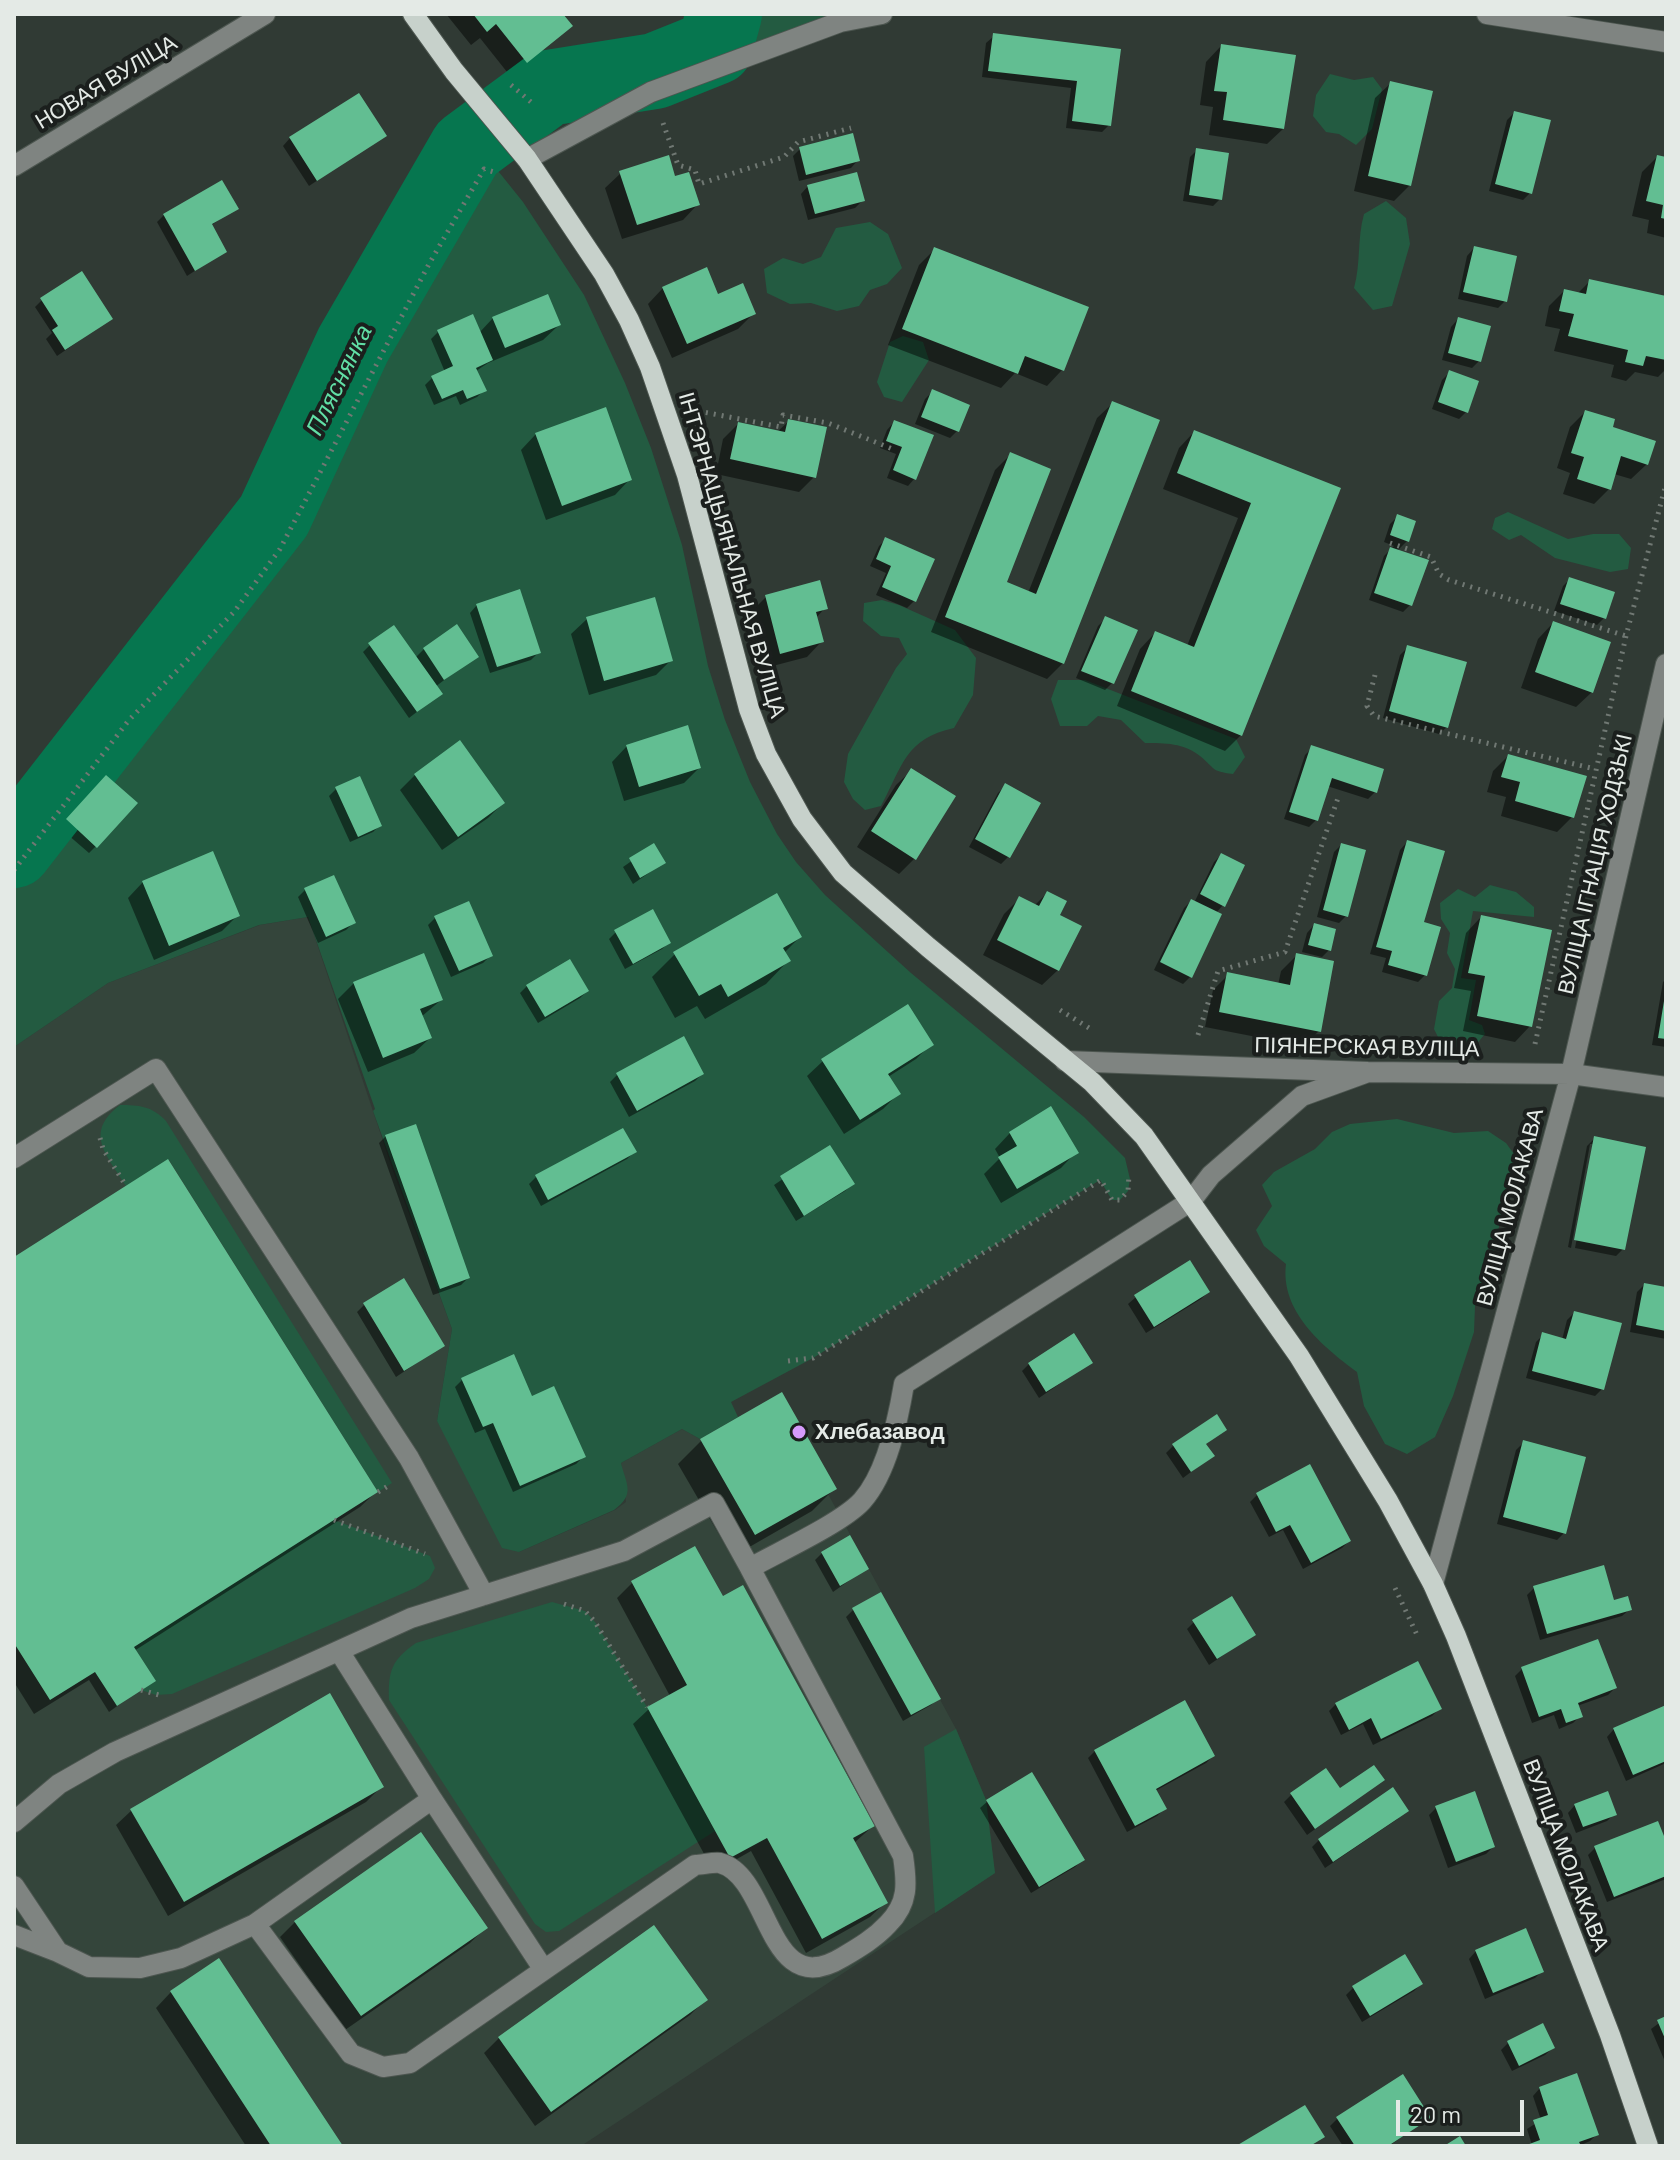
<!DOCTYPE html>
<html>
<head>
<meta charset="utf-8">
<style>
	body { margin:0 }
	#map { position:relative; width:1680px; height:2160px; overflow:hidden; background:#303a34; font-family:Barlow,sans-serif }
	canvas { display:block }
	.frame { position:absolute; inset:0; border:16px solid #e4eae6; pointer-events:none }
	.scale { position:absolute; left:1396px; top:2100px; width:128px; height:36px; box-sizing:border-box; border:4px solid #e4eae6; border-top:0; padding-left:10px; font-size:24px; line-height:28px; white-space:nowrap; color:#e4eae6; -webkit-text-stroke:6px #1b1f1d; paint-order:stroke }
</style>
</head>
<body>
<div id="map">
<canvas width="1680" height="2160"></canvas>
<div class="frame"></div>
<div class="scale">20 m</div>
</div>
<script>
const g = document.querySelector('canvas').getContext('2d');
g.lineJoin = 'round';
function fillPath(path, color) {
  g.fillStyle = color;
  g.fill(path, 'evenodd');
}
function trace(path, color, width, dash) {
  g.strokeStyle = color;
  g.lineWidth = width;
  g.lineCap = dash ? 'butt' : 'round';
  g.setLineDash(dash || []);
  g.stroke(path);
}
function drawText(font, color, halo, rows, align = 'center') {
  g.font = font + ' Barlow,sans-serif';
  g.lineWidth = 8;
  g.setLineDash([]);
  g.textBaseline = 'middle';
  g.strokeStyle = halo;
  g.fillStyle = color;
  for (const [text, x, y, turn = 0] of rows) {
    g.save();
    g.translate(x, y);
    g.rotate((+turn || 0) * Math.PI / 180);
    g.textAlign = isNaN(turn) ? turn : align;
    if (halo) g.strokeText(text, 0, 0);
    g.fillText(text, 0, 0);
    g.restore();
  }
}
fillPath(new Path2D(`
	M308,917L393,1171L452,1329L437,1421L519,1552L615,1510L626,1502L621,1463L682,1429L700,1439L755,1535L828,1494L956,1729L986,1800L995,1873L581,2146H14V1047L108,983L260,925Z`), '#34453b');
fillPath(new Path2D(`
	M724,14H833L569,120H545L527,103L548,88L655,71L715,47Z
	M1330,74L1354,80L1373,77L1382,89L1372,129L1356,145L1339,134L1326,132L1313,116L1316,95Z
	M474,141L523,202L584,295L625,383L651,448L682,545L708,666L725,720L750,782L777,834L796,862L825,895L911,973L1084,1117L1125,1158L1130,1179L1128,1191L1120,1200H1112L1100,1180L813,1358L731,1402L738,1417L700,1439L682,1429L621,1463C626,1484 636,1494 614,1510L519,1552L502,1548L437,1421L452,1329L373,1111L375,1109L308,917L259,925L108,983L14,1047V850L274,516L353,345L467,148Z
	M1386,201L1406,218L1410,244L1392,306L1373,310L1354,288C1361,263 1357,239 1364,214Z
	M870,222L888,234L902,268L887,284L870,290L859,306L837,311L811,303L790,304L767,293L764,269L783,258L803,264L821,257L836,228Z
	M903,336L923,342L929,360L902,402L884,397L877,382L890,342Z
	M1508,512L1568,539L1593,534H1619L1631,548L1628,569L1610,572L1555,558L1521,535L1509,540L1492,529L1495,518Z
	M882,600L899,605L955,630L976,658L973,695L954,728C905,739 903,765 881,806L865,810L853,799L844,782L848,754L896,668L907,654L899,638L881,636L863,621L864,603Z
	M1058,680H1085L1236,739L1245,757L1233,774C1210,771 1216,769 1200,756C1184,743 1165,743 1145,743L1121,720L1098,716L1087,726H1060L1051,699Z
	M1490,885L1516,892L1534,907V917L1473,911L1461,978L1476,980L1469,1020L1482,1025L1485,1034L1474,1047H1443L1434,1029L1439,1001L1452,988L1455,969L1447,953L1450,933L1441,919L1440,903L1458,889L1475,897Z
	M120,1105C139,1105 152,1106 166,1121L392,1483L378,1492L169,1160L126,1186C107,1155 83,1133 120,1105Z
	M1397,1119L1454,1133L1488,1131L1506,1143L1519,1161L1513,1185L1504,1203L1494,1250L1492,1280L1475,1306L1474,1332L1453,1396L1435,1437L1407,1454L1385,1444L1364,1406L1357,1372C1322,1346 1280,1311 1286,1264L1264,1246L1256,1230L1272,1206L1262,1185L1274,1172L1315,1149L1332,1132L1350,1124Z
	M334,1520L430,1556L435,1568L429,1579L415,1588L172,1694L156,1695L141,1690L155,1680L134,1647Z
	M552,1602L585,1611L595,1622L647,1707L715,1831L559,1931L546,1932L535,1924L389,1700C388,1670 392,1660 416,1643Z
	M956,1729L986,1800L995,1873L935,1913L924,1747Z`), '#235b41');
fillPath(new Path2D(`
	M446,14H560L570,26L511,77L480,38L471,45Z
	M994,36L1119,51L1109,125L1102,132L1066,128L1071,88L982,77L986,43Z
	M1221,46L1283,129L1267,144L1209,135L1213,107L1200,105L1206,62Z
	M1391,83L1410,185L1394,201L1354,191L1375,98Z
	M1514,113L1530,193L1523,200L1489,191L1507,120Z
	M384,136L309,186L283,146L290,138Z
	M800,149L858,160L851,168L799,181L793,156Z
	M1197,150L1220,199L1213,206L1183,201L1190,157Z
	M1657,157L1666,158V238L1647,233L1649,220L1632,216L1642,172Z
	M621,173L674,179L698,204L683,220L622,239L605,188Z
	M808,186L862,201L855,208L808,220L801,194Z
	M237,208L210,226L225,251L187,276L157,222L164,215Z
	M1474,248L1505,301L1498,308L1458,299L1467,256Z
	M934,250L1086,308L1062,370L1047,386L1015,373L1001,388L888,345L919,265Z
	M1590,281L1666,299V369L1658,377L1635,372L1626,381L1611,377L1614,365L1554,351L1560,329L1545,326L1549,306L1564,291L1577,294Z
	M663,288L717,296L753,314L738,329L672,358L648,304Z
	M42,300L111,319L57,356L46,339L52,333L35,307Z
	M493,318L559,325L543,340L488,363L476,371L484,390L477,397L460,405L456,396L434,405L425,385L432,378L445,372L431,339L438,332L479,333Z
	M1458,319L1479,361L1472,368L1442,360L1451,327Z
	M1449,373L1466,412L1459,419L1432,409L1442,380Z
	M932,392L957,431L950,438L915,424L925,399Z
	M1113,403L1063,663L1047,679L931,632L995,470L1010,455L1004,584L1028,593L1097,418Z
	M1585,412L1610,428L1647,464L1631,479L1614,474L1609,489L1594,504L1563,494L1570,473L1557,468L1570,427Z
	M789,421L814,477L799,492L716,474L723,439L738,424L777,432Z
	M894,422L915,478L908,486L887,478L896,454L880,448L887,430Z
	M1194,432L1338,489L1241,735L1225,751L1117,706L1140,649L1155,633L1187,646L1238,518L1163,489L1179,448Z
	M536,434L630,479L615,495L546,520L521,450Z
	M1397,517L1407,541L1397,551L1410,605L1403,612L1369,600L1384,556L1394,546L1384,542L1390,524Z
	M886,539L914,601L907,608L876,595L886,573L870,566L879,546Z
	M1570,579L1604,618L1597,625L1554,611L1563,586Z
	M766,597L825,608L816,618L822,641L807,657L765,668L750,613Z
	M477,605L539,652L531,660L490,673L470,613Z
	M587,619L671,660L656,675L589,695L571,634Z
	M1105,619L1112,683L1105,690L1076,678L1098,626Z
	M1553,623L1592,692L1576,707L1521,688L1538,639Z
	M370,645L415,658L424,649L476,656L435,687L440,694L409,718L363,652Z
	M1407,648L1447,727L1439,734L1383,718L1400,655Z
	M627,746L699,768L684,783L624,801L612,762Z
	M1312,748L1375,792L1368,799L1327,786L1316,820L1309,827L1284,819L1305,755Z
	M1508,756L1572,817L1557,832L1501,816L1506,797L1487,792L1493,771Z
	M912,770L914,859L899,874L857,847L896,785Z
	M415,775L503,803L488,818L442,850L400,790Z
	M99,784L96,846L89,853L60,828Z
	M1005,786L1038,803L1008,857L1001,864L969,847L998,793Z
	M336,789L380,825L373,832L350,842L329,796Z
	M1407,842L1422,923L1425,975L1418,982L1382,972L1386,958L1370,954L1400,850Z
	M1341,845L1346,916L1339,923L1317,917L1334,852Z
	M653,846L663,863L633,884L623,867Z
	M1221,855L1223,905L1216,913L1190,977L1183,984L1154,970L1184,908L1191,901L1194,903L1214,862Z
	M333,877L353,923L346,930L318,943L298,897L305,890Z
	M143,882L238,915L222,931L154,960L128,898Z
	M1047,893L1057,916L1058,970L1042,985L983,955L1004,914L1019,899L1034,906Z
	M1481,917L1530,1026L1515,1042L1463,1031L1471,991L1454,988L1466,933Z
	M435,918L490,956L483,963L451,977L428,925Z
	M1314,925L1329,950L1322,957L1302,952L1307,933Z
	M616,932L669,942L662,949L625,969L609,939Z
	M800,937L784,953L788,961L766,984L705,1019L697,1006L675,1018L652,977L675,954Z
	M1296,956L1319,1031L1303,1046L1205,1027L1213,990L1228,975L1278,985L1281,971Z
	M1666,979V1047L1652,1045L1663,982Z
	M354,983L441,1000L421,1017L430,1038L414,1053L368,1072L338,999Z
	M527,986L587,991L580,998L538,1023L520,993Z
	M931,1044L916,1059L888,1077L898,1094L883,1109L844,1134L807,1076L823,1061Z
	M702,1074L695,1081L629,1117L610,1082L617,1075Z
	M1010,1133L1076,1152L1061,1168L1001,1203L984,1174L1000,1158L995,1149Z
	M386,1136L468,1278L461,1285L433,1295L379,1143Z
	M1594,1139L1623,1249L1616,1256L1575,1248L1594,1144H1590L1571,1248L1568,1247L1587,1146Z
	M830,1147L852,1184L845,1191L796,1221L774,1185Z
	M634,1152L627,1159L541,1206L529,1184L536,1177Z
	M14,1260L376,1492L360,1507L134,1651L153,1680L109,1712L89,1680L34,1714L14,1682Z
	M1644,1285L1666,1289V1339L1630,1332L1637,1292Z
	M1208,1292L1201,1299L1146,1333L1128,1304L1136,1297Z
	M364,1305L442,1346L396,1377L357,1312Z
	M1574,1313L1602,1389L1595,1396L1526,1378L1536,1342L1543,1335L1562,1340L1567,1320Z
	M513,1357L531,1399L583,1457L576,1464L513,1492L485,1429L475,1433L455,1387L462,1380Z
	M1090,1363L1039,1398L1022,1371L1029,1364Z
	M1225,1429L1205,1445L1212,1456L1183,1478L1166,1453L1173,1446Z
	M701,1441L835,1488L812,1511L732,1557L678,1464Z
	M1523,1443L1564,1533L1557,1540L1497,1524L1516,1450Z
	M1257,1495L1349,1541L1342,1548L1303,1569L1283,1530L1269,1537L1250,1502Z
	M822,1553L867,1568L833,1592L815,1560Z
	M632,1583L722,1599L873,1826L854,1843L886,1902L870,1917L806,1953L751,1851L714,1872L633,1724L649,1709L670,1696L617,1598Z
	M1534,1588L1613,1603L1630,1609L1622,1616L1540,1640L1527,1595Z
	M881,1594L938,1698L931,1705L903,1721L846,1617L853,1610Z
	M1194,1622L1254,1634L1209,1665L1187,1629Z
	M1522,1669L1615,1688L1608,1695L1577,1706L1580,1716L1573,1723L1559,1729L1554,1715L1532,1723L1515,1676Z
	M1336,1704L1439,1709L1432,1716L1373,1745L1363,1724L1341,1735L1329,1711Z
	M1666,1707V1763L1626,1781L1607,1737L1614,1729Z
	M1095,1751L1213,1756L1206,1763L1155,1791L1164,1809L1157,1816L1127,1832L1088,1758Z
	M1382,1780L1307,1835L1284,1802L1291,1795L1339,1791Z
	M381,1787L366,1802L168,1916L116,1825L132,1810Z
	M988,1801L1082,1860L1075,1867L1031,1893L980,1808Z
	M1575,1805L1614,1814L1607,1821L1576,1833L1568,1813Z
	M1436,1808L1493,1847L1486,1854L1448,1868L1429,1815Z
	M1399,1818L1325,1868L1312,1847L1319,1840Z
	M1666,1846V1879L1607,1902L1588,1855L1595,1848Z
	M295,1922L485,1928L470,1943L345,2030L280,1937Z
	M1476,1951L1542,1971L1535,1978L1485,1999L1469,1959Z
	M1405,1957L1421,1984L1414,1991L1362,2022L1346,1995L1353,1988Z
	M218,1961L340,2146H246L156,2008L171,1992Z
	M705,2000L690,2015L535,2126L484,2053L499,2038Z
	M1666,2018V2064L1651,2029Z
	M1508,2043L1553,2048L1545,2055L1512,2071L1501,2050Z
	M1540,2088L1597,2134L1590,2141L1579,2146H1528L1532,2145L1527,2129L1541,2120L1533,2096Z
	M1429,2118L1389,2146H1343L1330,2126L1337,2119Z`), '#0007');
trace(new Path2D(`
	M14,850L274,516L353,345L467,148L548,88L655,71L715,47L724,14`), '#06764f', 76);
fillPath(new Path2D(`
	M473,14H563L573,26L527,63L496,24L487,32Z
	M993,33L1121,49L1111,126L1072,121L1077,81L988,71Z
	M1221,44L1296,55L1284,129L1223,120L1227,92L1214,91Z
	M1390,81L1433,91L1411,186L1368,176Z
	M359,93L387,136L317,181L289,137Z
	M1514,111L1551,120L1532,194L1495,184Z
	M853,133L860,161L806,175L799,147Z
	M1196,148L1229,153L1222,200L1189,195Z
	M669,155L675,176L689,172L700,205L637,225L619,171Z
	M1657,155L1666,157V219L1661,218L1663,205L1646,201Z
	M857,172L865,201L815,214L807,185Z
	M222,180L239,209L212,224L227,252L195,271L163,214Z
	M1474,246L1517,256L1507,302L1463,292Z
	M934,247L1089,307L1064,371L1025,356L1018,374L902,329Z
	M707,267L718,294L743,283L756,314L687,344L662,287Z
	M82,271L113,319L65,350L52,330L58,326L40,298Z
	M1589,279L1666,296V360L1646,356L1643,366L1625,362L1628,350L1568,336L1574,314L1559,311L1564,289L1586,294Z
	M548,294L561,325L505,348L492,317Z
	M473,314L493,360L476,368L487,391L467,399L463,390L442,399L431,376L453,366L437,330Z
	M1458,317L1491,326L1481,362L1448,353Z
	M1449,370L1479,381L1468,413L1438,402Z
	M932,389L970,405L959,432L921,417Z
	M1112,401L1160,420L1064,664L945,617L1010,452L1051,469L1007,582L1036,594Z
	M606,407L632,480L562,506L535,433Z
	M1585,410L1615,419L1613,427L1656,441L1648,465L1621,456L1611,490L1577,479L1584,457L1571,453Z
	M788,419L827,427L816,478L730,459L738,422L785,432Z
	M894,420L934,435L916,480L893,470L902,447L886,441Z
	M1194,430L1341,488L1242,736L1131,691L1155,631L1194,647L1251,503L1177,473Z
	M1397,514L1416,521L1409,542L1390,535Z
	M885,537L935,559L916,602L882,587L891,566L876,559Z
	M1390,547L1429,560L1412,606L1374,593Z
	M1569,577L1615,592L1606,619L1560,604Z
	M820,580L828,609L816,612L824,642L780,654L765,595Z
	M520,589L541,653L497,667L476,604Z
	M655,597L673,661L604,681L586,617Z
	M1105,616L1138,630L1114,684L1081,671Z
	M1553,621L1611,642L1593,693L1535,672Z
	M457,624L479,657L444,680L423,648Z
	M394,625L443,694L417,712L368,643Z
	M1407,645L1467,662L1448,728L1389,711Z
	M688,725L701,768L639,787L626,745Z
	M460,740L505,803L458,837L414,774Z
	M1311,745L1384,769L1377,793L1332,778L1318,821L1289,812Z
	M1508,754L1587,776L1574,818L1515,801L1520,782L1501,777Z
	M911,768L956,796L916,860L871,831Z
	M106,775L138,803L97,848L66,819Z
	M360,776L382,826L358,837L335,787Z
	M1005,783L1041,803L1010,858L975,839Z
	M1407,840L1445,851L1424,922L1441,927L1427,976L1388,965L1392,951L1376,947Z
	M654,843L666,863L640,878L629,858Z
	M1341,843L1366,850L1348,917L1323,910Z
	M213,851L240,916L169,946L142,881Z
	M1221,853L1245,865L1225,907L1200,894Z
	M334,875L356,923L326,937L304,888Z
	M1047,891L1067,901L1060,915L1082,926L1059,971L997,940L1019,896L1039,906Z
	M777,893L802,937L783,948L791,961L728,997L721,984L699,996L673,952Z
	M1191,899L1222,914L1192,978L1160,962Z
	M469,901L493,956L459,971L434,916Z
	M653,909L671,943L633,964L614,930Z
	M1481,915L1552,930L1532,1027L1477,1016L1485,976L1468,973Z
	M1314,923L1336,929L1331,951L1308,945Z
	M424,953L443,1000L420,1009L432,1038L383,1058L353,982Z
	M1296,953L1334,961L1321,1032L1219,1012L1227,972L1290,985Z
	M570,959L589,991L545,1017L526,985Z
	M1664,1001H1666V1039L1658,1038Z
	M908,1004L934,1045L888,1074L901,1094L860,1120L821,1059Z
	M684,1036L704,1074L637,1111L616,1073Z
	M1051,1106L1079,1153L1017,1189L998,1157L1017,1146L1009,1132Z
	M416,1124L470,1278L440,1289L385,1135Z
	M623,1128L637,1152L548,1200L535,1175Z
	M1594,1136L1646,1147L1625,1250L1574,1240Z
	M830,1145L855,1184L804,1216L780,1176Z
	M168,1159L378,1492L134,1647L156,1681L117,1706L95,1672L50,1700L14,1643V1257Z
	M1190,1260L1210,1292L1154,1327L1134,1295Z
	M404,1278L445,1346L404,1371L363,1303Z
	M1644,1283L1666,1287V1331L1636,1325Z
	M1574,1311L1622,1323L1604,1390L1532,1371L1542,1332L1566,1339Z
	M1074,1333L1093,1363L1046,1392L1028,1363Z
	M514,1354L532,1396L554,1386L586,1457L520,1486L493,1423L483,1427L461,1378Z
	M782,1392L837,1489L755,1535L700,1439Z
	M1217,1414L1227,1430L1206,1444L1215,1456L1191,1472L1172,1444Z
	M1523,1440L1586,1457L1566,1534L1503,1517Z
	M1310,1464L1351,1541L1311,1563L1290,1525L1276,1532L1256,1493Z
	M850,1535L869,1569L840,1586L821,1552Z
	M695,1546L723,1596L743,1585L875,1826L853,1838L888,1903L822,1939L767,1838L730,1858L647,1707L687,1685L631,1581Z
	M1604,1565L1614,1600L1628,1596L1632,1610L1547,1634L1533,1586Z
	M881,1592L941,1699L911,1715L852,1608Z
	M1232,1596L1256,1635L1217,1659L1192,1620Z
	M1598,1639L1617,1688L1578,1703L1583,1717L1566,1723L1561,1709L1539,1717L1521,1667Z
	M1418,1661L1442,1709L1381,1739L1371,1718L1349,1730L1335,1703Z
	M330,1693L384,1787L184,1902L130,1809Z
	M1185,1700L1215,1756L1156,1789L1167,1809L1135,1826L1094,1750Z
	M1666,1705V1761L1633,1775L1613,1728Z
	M1374,1765L1385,1780L1315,1829L1290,1793L1326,1768L1340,1788Z
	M1032,1772L1085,1860L1039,1887L986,1800Z
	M1393,1787L1409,1811L1333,1862L1318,1839Z
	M1475,1791L1495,1847L1456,1862L1435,1806Z
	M1608,1791L1617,1815L1583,1827L1574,1804Z
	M1658,1821L1666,1841V1876L1614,1897L1594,1846Z
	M421,1832L488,1928L361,2016L294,1921Z
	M654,1925L708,2000L551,2112L498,2037Z
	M1526,1928L1544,1972L1493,1993L1475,1950Z
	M1405,1954L1423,1984L1370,2016L1352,1986Z
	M219,1958L343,2146H271L170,1991Z
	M1666,2016V2041L1657,2020Z
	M1543,2023L1555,2048L1519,2066L1507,2041Z
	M1577,2073L1599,2135L1579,2142L1581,2146H1524L1540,2140L1533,2120L1548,2115L1539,2087Z
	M1403,2074L1431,2118L1388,2146H1355L1336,2117Z
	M1305,2105L1325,2137L1310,2146H1236Z
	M1460,2136L1466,2146H1444Z`), '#62be92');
const minor = new Path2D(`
	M1487,14L1666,42
	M527,159L651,92L840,22L882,14
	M14,166L265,14
	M1065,1061L1368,1072L1571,1074L1666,1087
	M14,1158L156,1069L409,1458L484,1595
	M1433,1584L1571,1074L1666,664
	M339,1651L432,1799L255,1924L351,2054L383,2067L410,2063L695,1865C702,1865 713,1862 720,1863C772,1877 766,2004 843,1957C860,1947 875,1938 888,1924C909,1903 907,1883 903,1856L750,1568
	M432,1799L544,1970
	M14,1822L59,1784L115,1752L411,1618L624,1551L714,1503L750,1568C778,1552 842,1523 862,1501C887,1473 898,1420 904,1384L1191,1201L1211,1175L1302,1096L1368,1072
	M14,1886L58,1952L89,1967L140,1968L181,1958L255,1924
	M14,1935L58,1952`);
const major = new Path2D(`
	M413,14L454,71L527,159L604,274L629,320L650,367L687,475L749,709L766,754L802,819L843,873L928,947L1092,1082L1144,1136L1299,1356L1388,1501L1433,1584L1456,1636L1610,2035L1648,2146`);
trace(minor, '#4d5650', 22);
trace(major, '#4d5650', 22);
trace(new Path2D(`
	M511,85L531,102
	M663,123L678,165L695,170L699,184L784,157L798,142L851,128
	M698,411L781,427L783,415L828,423L895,450
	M1390,543L1431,557L1439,574L1449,580L1626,636
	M1375,675L1367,706L1374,716L1595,769
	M14,870L129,720L234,612L280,549L429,264L484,169L494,172
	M1060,1010L1089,1028
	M1198,1035L1218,971L1285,952L1339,795
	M1535,1044L1626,636L1666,484
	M100,1138L103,1149L126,1186
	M788,1361L813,1358L1101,1180L1112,1200H1120L1128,1191L1129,1175
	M378,1492L388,1486
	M334,1520L425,1554
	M1395,1588L1418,1637
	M564,1604L585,1611L595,1622L647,1707
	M141,1690L159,1695`), '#707873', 5, [2, 6]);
trace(minor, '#7f8481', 20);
trace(major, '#c7d1cb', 20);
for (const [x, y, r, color] of [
	[799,1432,8,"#d59bfb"]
]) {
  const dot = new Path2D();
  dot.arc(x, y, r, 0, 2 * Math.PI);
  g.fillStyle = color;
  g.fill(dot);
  trace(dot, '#1b1f1d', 3);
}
drawText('22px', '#e4eae6', '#1b1f1d', [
	["НОВАЯ ВУЛІЦА",106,82,-31],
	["ІНТЭРНАЦЫЯНАЛЬНАЯ ВУЛІЦА",732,555,74],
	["ВУЛІЦА ІГНАЦІЯ ХОДЗЬКІ",1595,864,-77],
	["ПІЯНЕРСКАЯ ВУЛІЦА",1367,1047,1],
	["ВУЛІЦА МОЛАКАВА",1510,1207,-75],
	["ВУЛІЦА МОЛАКАВА",1566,1855,69]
]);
drawText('bold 22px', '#e4eae6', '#1b1f1d', [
	["Хлебазавод",815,1432]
], 'left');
drawText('italic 24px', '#61dfa6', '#1b1f1d', [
	["Пляснянка",339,380,-64]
]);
</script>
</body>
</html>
